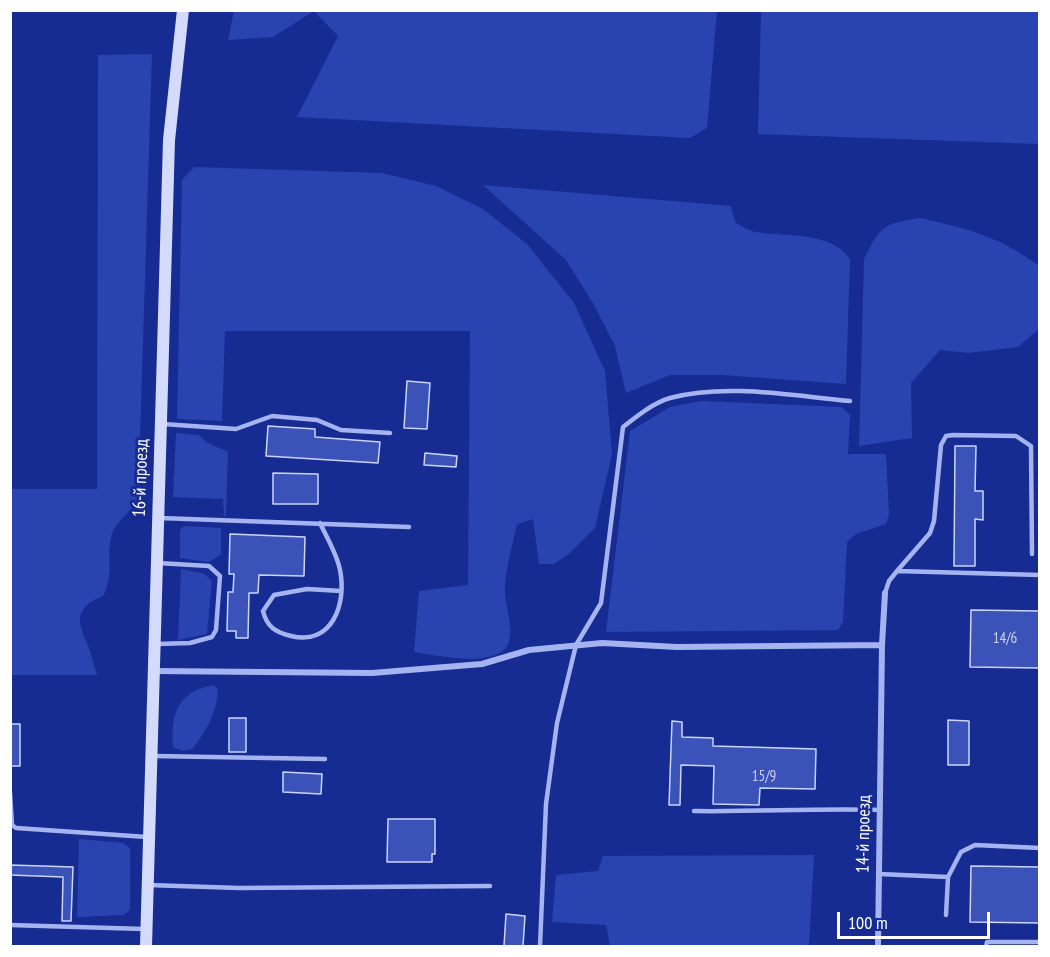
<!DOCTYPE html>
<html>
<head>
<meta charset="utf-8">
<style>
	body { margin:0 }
	#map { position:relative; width:1050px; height:957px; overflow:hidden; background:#172c92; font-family:"PT Sans Narrow",sans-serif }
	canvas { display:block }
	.frame { position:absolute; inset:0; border:12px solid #fff; pointer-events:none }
	.scale { position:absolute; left:837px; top:912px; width:153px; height:27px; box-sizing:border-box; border:3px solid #fff; border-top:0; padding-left:8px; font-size:18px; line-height:21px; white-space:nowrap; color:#fff; -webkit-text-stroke:4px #172c92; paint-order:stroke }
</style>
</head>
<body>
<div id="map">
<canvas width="1050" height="957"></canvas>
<div class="frame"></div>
<div class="scale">100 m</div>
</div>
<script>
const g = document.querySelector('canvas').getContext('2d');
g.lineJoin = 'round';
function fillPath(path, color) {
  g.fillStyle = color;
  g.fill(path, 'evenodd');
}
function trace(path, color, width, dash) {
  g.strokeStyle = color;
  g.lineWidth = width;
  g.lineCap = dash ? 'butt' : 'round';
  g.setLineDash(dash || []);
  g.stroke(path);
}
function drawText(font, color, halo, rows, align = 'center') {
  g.font = font + ' "PT Sans Narrow",sans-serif';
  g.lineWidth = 6;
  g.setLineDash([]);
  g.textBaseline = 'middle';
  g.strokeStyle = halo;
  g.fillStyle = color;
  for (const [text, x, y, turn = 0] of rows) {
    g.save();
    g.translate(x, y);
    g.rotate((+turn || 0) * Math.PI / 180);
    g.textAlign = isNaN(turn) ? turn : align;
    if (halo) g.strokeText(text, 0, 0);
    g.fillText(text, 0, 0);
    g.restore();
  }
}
fillPath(new Path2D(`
	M761,10L1039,11V144L758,134Z
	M234,11H717L707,128L690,138L297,117L338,36L314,11L273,37L228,40Z
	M152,54L138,502C130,511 118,521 113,531C104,555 116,571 103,596C76,607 76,619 87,643C91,653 94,665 97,675H11V489H97L98,55Z
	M194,167L382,173L436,186L483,209L527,244L574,303L605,371L612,454L595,528L570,553L554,564H539L533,519L517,524C513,544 506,566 505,587C504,604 514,627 509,642C499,670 436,655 414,652L419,591L468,585L470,331H225L222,421L177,419L182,180Z
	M483,185L731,206L735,222C741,226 749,231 756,232C786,237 831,231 850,259L846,384L722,375H670L626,393L615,346L593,303L566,260Z
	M920,218C966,228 1001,237 1039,266V329L1018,347L968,353L940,350L911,383L912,438L859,446L864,259C881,225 883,224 920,218Z
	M702,401L842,407L850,415L848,454H886L889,515L886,524L856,534L847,542L843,622L838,630L606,632L630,431L670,407Z
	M176,433L199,435L206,442L228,452L226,516H224L223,499L173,497Z
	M184,526L221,528V555L209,562L180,558V530Z
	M181,569L205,574L212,581L207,634L178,640Z
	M214,685L218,690C217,712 206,732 192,749L183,751L173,747C170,714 178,691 214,685Z
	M79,839L123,843L130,848V910L123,915L77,917Z
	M814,855L809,946H610L606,925L552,922L556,875L598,871L603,856Z`), '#2943b1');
const building = new Path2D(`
	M407,381L430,383L427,429L404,428Z
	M268,426L315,429V437L380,442L378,463L266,456Z
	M955,446H976L975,491H983V520L975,519V566H954Z
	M425,453L457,456L456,467L424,465Z
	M273,473L318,474V504H273Z
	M230,534L305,537L304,576L259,575L258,593H249L248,638H236V631H227L228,592H233L234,574H229Z
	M971,610L1040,611V668L970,667Z
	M229,718H246V752H229Z
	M948,720L969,721V765H948Z
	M672,721L682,722V737L713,738V746L816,749L815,789L760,788L759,805L713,804L714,766L681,765L680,805H669Z
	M10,724H20V766H10Z
	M283,772L322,774L321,794L283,792Z
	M388,819H435V854H432V862H387Z
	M10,865L73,867L71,921H62L63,877L10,875Z
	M971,866L1040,867V923L970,922Z
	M506,914L525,916L523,946H504Z`);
fillPath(building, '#3b52b9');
trace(building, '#ccd5fc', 1.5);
trace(new Path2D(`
	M163,424L236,429L272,416L317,420L341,430L390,433
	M160,518L409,527
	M320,523C327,538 337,554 340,570C347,604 332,646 291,636C275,632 267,627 263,611L274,595L307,589L341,591
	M897,571L930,533L934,521L941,445L946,436L953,435L1016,436L1031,446L1032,554
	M885,593L889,581L897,571L1040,575
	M157,644L190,643L212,637L216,630L220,576L209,566L158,563
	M154,756L325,759
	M10,793L12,825L16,828L147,837
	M694,811C756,812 818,808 880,810
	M879,874L948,877L961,852L975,845L1040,848
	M148,885L239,888L490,886
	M946,915L948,877
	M10,925L144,929
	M540,946L546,804L557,723L576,645L601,603L623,427C637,416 653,403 670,398C727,383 793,396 850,401
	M986,946L987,942H1040`), '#a5b4f0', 4.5);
trace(new Path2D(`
	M882,645L885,593
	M154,671L372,673L482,664L529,650L602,643L677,647L882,645L878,946`), '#a5b4f0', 6);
trace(new Path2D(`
	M146,946L169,140L183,10`), '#d4dafb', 12);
drawText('15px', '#ced4ee', null, [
	["14/6",1005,639],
	["15/9",764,777]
]);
drawText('18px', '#fff', '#172c92', [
	["16-й проезд",141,478,-88],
	["14-й проезд",864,834,-89]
]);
</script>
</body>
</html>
